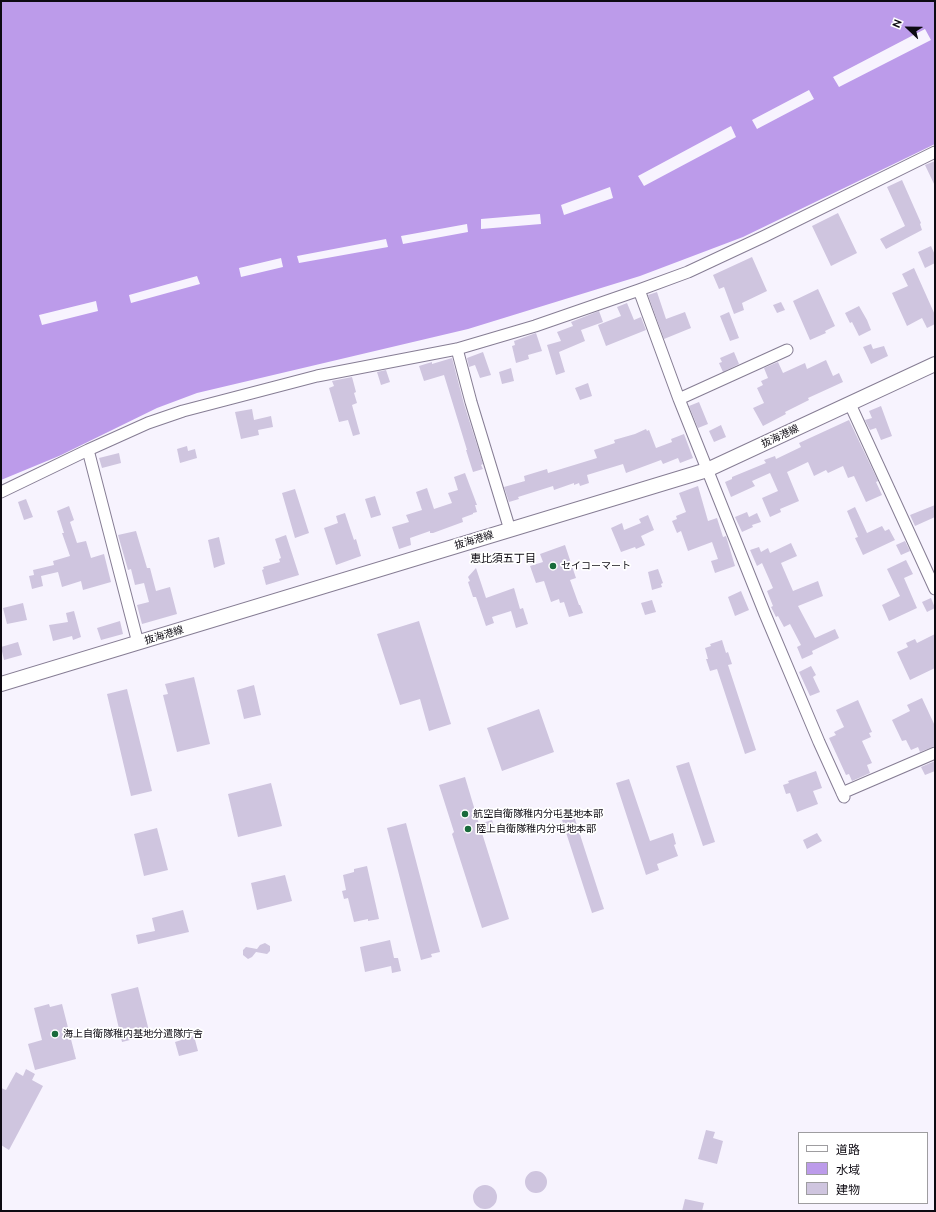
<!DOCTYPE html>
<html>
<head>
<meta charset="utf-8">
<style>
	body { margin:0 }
	#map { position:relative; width:936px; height:1212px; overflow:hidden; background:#f7f3fe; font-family:Ubuntu,"Noto Sans JP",sans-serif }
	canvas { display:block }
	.frame { position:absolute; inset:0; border:2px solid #0d0a12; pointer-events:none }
	.legend { position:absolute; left:798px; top:1132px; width:130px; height:72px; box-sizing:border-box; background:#fff; border:1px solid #9e9da0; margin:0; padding:5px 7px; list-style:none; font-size:12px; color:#0d0a12 }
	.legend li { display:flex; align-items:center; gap:8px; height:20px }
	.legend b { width:20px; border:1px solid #9e9da0 }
	.north { position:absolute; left:888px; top:8px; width:40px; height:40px; -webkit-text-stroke:3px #fff; paint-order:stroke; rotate:292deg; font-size:11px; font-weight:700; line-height:16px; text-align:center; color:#0d0a12 }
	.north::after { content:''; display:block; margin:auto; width:14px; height:18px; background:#0d0a12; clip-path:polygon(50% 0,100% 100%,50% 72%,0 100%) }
</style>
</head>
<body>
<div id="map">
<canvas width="936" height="1212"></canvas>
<div class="frame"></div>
<ul class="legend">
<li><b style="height:5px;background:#fff"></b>道路</li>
<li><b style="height:11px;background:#bc9bea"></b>水域</li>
<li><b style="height:11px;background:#cfc5df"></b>建物</li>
</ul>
<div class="north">N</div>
</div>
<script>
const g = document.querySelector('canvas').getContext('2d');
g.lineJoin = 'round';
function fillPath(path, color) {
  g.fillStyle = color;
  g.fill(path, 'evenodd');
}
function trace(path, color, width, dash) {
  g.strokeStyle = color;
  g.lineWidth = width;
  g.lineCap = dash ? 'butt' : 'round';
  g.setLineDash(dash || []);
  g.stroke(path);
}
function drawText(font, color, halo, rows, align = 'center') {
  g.font = font + ' Ubuntu,"Noto Sans JP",sans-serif';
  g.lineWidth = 3.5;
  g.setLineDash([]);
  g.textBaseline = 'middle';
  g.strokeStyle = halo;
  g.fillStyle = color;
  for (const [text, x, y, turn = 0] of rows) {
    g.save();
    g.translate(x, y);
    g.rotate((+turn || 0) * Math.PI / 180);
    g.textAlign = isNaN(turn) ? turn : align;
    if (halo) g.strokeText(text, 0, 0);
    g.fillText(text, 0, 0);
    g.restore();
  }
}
fillPath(new Path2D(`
	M1,1H935V144L743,237L640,276L468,329L197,393L157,408L59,456L1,480Z`), '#bc9bea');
fillPath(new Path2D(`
	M925,29L931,40L839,87L833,77Z
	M809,90L814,99L757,129L752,120Z
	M731,126L736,137L644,186L638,176Z
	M610,187L613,198L564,215L561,205Z
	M540,214L541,224L481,229V219Z
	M467,224L468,232L403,244L401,236Z
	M386,239L388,247L299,263L297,256Z
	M281,258L283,267L241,277L239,268Z
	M197,276L200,284L131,303L129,295Z
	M96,301L98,311L42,325L39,315Z`), '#f7f3fe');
fillPath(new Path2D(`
	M935,161V186L925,165Z
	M902,180L921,223L920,224L922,230L886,249L880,239L905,226L887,187Z
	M838,213L857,253L831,266L812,226Z
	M931,246L935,255V263L925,268L918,252Z
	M752,257L767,291L742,303L744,310L734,314L724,287L719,289L713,275Z
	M914,268L935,315V324L927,328L922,318L907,326L892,293L908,286L902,274Z
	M818,289L835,326L825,331L826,333L810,340L793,301Z
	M657,292L666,319L685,312L691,328L664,339L648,295Z
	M781,302L785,310L777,313L773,305Z
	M627,303L634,320L641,317L646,330L606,346L598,325L621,316L617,307Z
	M859,306L867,320L871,330L859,336L852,322L850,323L845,313Z
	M599,311L603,322L581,330L585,341L559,352L565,372L556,375L547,345L561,341L557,332L573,326L571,322Z
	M729,312L739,338L730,341L720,316Z
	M536,333L542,351L528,355L529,359L516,363L512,346L515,345L514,341Z
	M871,344L873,349L884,346L888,356L871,364L863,347Z
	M483,352L491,375L480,378L475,365L469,367L467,358Z
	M734,352L739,364L723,372L719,363L722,362L720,358Z
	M452,358L464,404L483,464L481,465L483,469L473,472L466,450H467L444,375L424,381L419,366L432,362V364Z
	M826,360L833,376L839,373L843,382L808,398L809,400L785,412L786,414L763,426L753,408L764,403L757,388L763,385L761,381L768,378L764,368L778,362L783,373L805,363L807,369Z
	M511,368L514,381L502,384L499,372Z
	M386,370L390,382L381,385L377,372Z
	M352,377L356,392L354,393L357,403L352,405L360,434L353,436L348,420L339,422L329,388L334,386L332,381Z
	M588,383L592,396L580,400L575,388Z
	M699,402L708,424L698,428L689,406Z
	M881,406L892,436L881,440L876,428L870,430L865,420L872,418L869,411Z
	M252,409L254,420L271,416L273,427L258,430L259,435L241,439L235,412Z
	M849,420L878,481L876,482L882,495L866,502L854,476L848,478L843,466L828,473L826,470L814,476L808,462L787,472L799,501L780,509L781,512L770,517L762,498L778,491L770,473L752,481L755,486L731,497L725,482L732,479V477L766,463L764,460L775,456L776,459L801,447L799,443Z
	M721,425L726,437L714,442L709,431Z
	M646,429L647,431L649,430L656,448L672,442L671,439L684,434L693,458L680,463L678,458L663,464L661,460L626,473L623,464L587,475L589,483L580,486L579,483L574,485V483L554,490L553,486L518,497L519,499L509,502L504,487L525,481L524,476L547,469L548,473L597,458L594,450L615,443L614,440L635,434Z
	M187,446L188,451L195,449L197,458L180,463L177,449Z
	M119,453L121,463L102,468L99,458Z
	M465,473L477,505H475L477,512L473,513V514L462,518L463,522L433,533H430V531L410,538L411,545L399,549L392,527L409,522L406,515L422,510L416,492L427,488L434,509L452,503L448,493L458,490L454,477Z
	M698,486L708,521L717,518L723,537L726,536L735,566L715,573L711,561L718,559L712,542L688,551L681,531L677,533L672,521L677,519L676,516L686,512L679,493Z
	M295,489L309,533L295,538L282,493Z
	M375,496L381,515L371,518L365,499Z
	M26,499L33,517L24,520L18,502Z
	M935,505V517L915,526L910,515Z
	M69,506L74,520L70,522L77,543L86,541L91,558L104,554L111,582L83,590L81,581L62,587L58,572L41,576L43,586L32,589L29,576L34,575L33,570L54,565L53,561L70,556L62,533H64L57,511Z
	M855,507L867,533L882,526L885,531L889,529L895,540L863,555L855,538L858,537L847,511Z
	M747,512L749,517L757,513L761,522L752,525L753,527L742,532L735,517Z
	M345,513L354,540L356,539L361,556L336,565L324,528L338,523L336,516Z
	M648,515L654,530L641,536L645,545L636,549L635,547L621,552L611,528L622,523L624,530L641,523L639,519Z
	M136,531L147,568H150L156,591L170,587L177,614L142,624L137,605L149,602L144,583L135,585L131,569L128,570L118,535Z
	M286,535L299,575L266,585L262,570L264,569L263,567L280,562L279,559L281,558L275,539Z
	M219,537L225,564L214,568L208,540Z
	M905,541L910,551L901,555L896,545Z
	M791,543L797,556L781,563L793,591L818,581L823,596L798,606L815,638L835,629L839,638L812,651L813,654L802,659L797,647L801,645L790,624L784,627L778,616L776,617L771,607L773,606L767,591L773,588L762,563L757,566L750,550L759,547L761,552L768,548L770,553Z
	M565,545L576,578L570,580L579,605H580L583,613L569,617L564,602L560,603L559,599L551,602L544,581L536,583L530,566L543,562L540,554Z
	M906,560L913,574L904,578L917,608L889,621L882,605L900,596L887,569Z
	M476,568L486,598L514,588L520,609L523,608L528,624L516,628L511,611L492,617L494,623L486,626L476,597H473L468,582L470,581L468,577Z
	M658,569L663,583L661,584L662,587L652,590L648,572Z
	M741,591L749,610L735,616L728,597Z
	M931,598L935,608L927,612L922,602Z
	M652,600L656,612L645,615L641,603Z
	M23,603L27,620L7,624L3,608Z
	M74,611L81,637L73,640L72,636L53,641L49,625L68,622L66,613Z
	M120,621L123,634L101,640L97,628Z
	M419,621L451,724L429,731L420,699L400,705L377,634Z
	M935,634V668L910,680L897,652L908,647L906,643L915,639L917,643Z
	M722,640L726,653L728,652L732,664L728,665L756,750L745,754L717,669L710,671L706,659H708L705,648L711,646L710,644Z
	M18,642L22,655L4,660L1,647Z
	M811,666L816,675L813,677L820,692L810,696L799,672Z
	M194,677L210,744L177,752L163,695L168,694L165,684Z
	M254,685L261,715L244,719L237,690Z
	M127,689L152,791L131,796L107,694Z
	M922,698L935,726V746L920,752L918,747L911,750L906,740L902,741L892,720L910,711L907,705Z
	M858,700L872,732L869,733L871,737L862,741L872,763L867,765L870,773L852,781L849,774L846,775L829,738L836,735L834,732L844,727L836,710Z
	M539,709L554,752L502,771L487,728Z
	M935,761V771L925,775L921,767Z
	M689,762L715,842L703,846L676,766Z
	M816,771L822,788L813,791L818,804L797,812L790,793L786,794L783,785L789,783L788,781Z
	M465,777L479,824L492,820L495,829L482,833L509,919L482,928L452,834L454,832L439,785Z
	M629,779L650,841L673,833L676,844L674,845L678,856L657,864L659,870L646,875L616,783Z
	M271,783L282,826L238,837L228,794Z
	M574,816L604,909L592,913L562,820Z
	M406,823L440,952L431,954L432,957L421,960L387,828Z
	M157,828L168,870L144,876L134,834Z
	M817,833L822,841L807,849L803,840Z
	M367,866L379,919L368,921V919L354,922L348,898L344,899L342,891L346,890L343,875L354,872V869Z
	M285,875L292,901L257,910L251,883Z
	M183,910L189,932L138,944L136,935L155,931L152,918Z
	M390,940L394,958H398L401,971L392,973L391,966L365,972L360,947Z
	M265,943L270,946V951L267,954L256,952L252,957L248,959L243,955V950L246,947L257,949L260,945Z
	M138,987L150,1035L122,1042L111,994Z
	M49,1004L50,1007L62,1004L76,1059L35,1070L28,1044L42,1040L34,1008Z
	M194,1036L198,1051L179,1056L175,1042Z
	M26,1069L35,1074L32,1080L43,1086L9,1150L1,1145V1088L6,1090L16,1072L23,1076Z
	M706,1130L715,1132L713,1138L723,1141L717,1164L698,1159Z
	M525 1182a11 11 0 1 1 22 0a11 11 0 1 1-22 0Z
	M473 1197a12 12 0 1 1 24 0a12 12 0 1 1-24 0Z
	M685,1199L704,1203L702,1211H682Z`), '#cfc5df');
const minor = new Path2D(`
	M639,290L679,399L765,614L819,742L844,797
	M457,349L471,402L510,530
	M679,399L787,350
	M850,404L935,589
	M88,450L138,643
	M1,492L88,450L148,423L183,411L317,376L457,349L535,326L639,290L688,272L765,236L935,152
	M842,793L935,753`);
const major = new Path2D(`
	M1,684L707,470L935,364`);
trace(minor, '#867d94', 13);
trace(major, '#867d94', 16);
trace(minor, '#fff', 11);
trace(major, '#fff', 14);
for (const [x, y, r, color] of [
	[553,566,4,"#196b3b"],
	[465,814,4,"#196b3b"],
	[468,829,4,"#196b3b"],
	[55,1034,4,"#196b3b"]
]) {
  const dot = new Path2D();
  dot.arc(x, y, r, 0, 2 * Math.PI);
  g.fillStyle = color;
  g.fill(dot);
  trace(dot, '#fff', 1.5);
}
drawText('10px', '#0d0a12', '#fff', [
	["抜海港線",780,436,-25],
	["抜海港線",474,540,-17],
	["抜海港線",164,635,-17]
]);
drawText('10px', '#0d0a12', '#fff', [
	["セイコーマート",561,566],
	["航空自衛隊稚内分屯基地本部",473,814],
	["陸上自衛隊稚内分屯地本部",476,829],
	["海上自衛隊稚内基地分遣隊庁舎",63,1034]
], 'left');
drawText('11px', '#0d0a12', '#fff', [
	["恵比須五丁目",503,558]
]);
</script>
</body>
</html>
